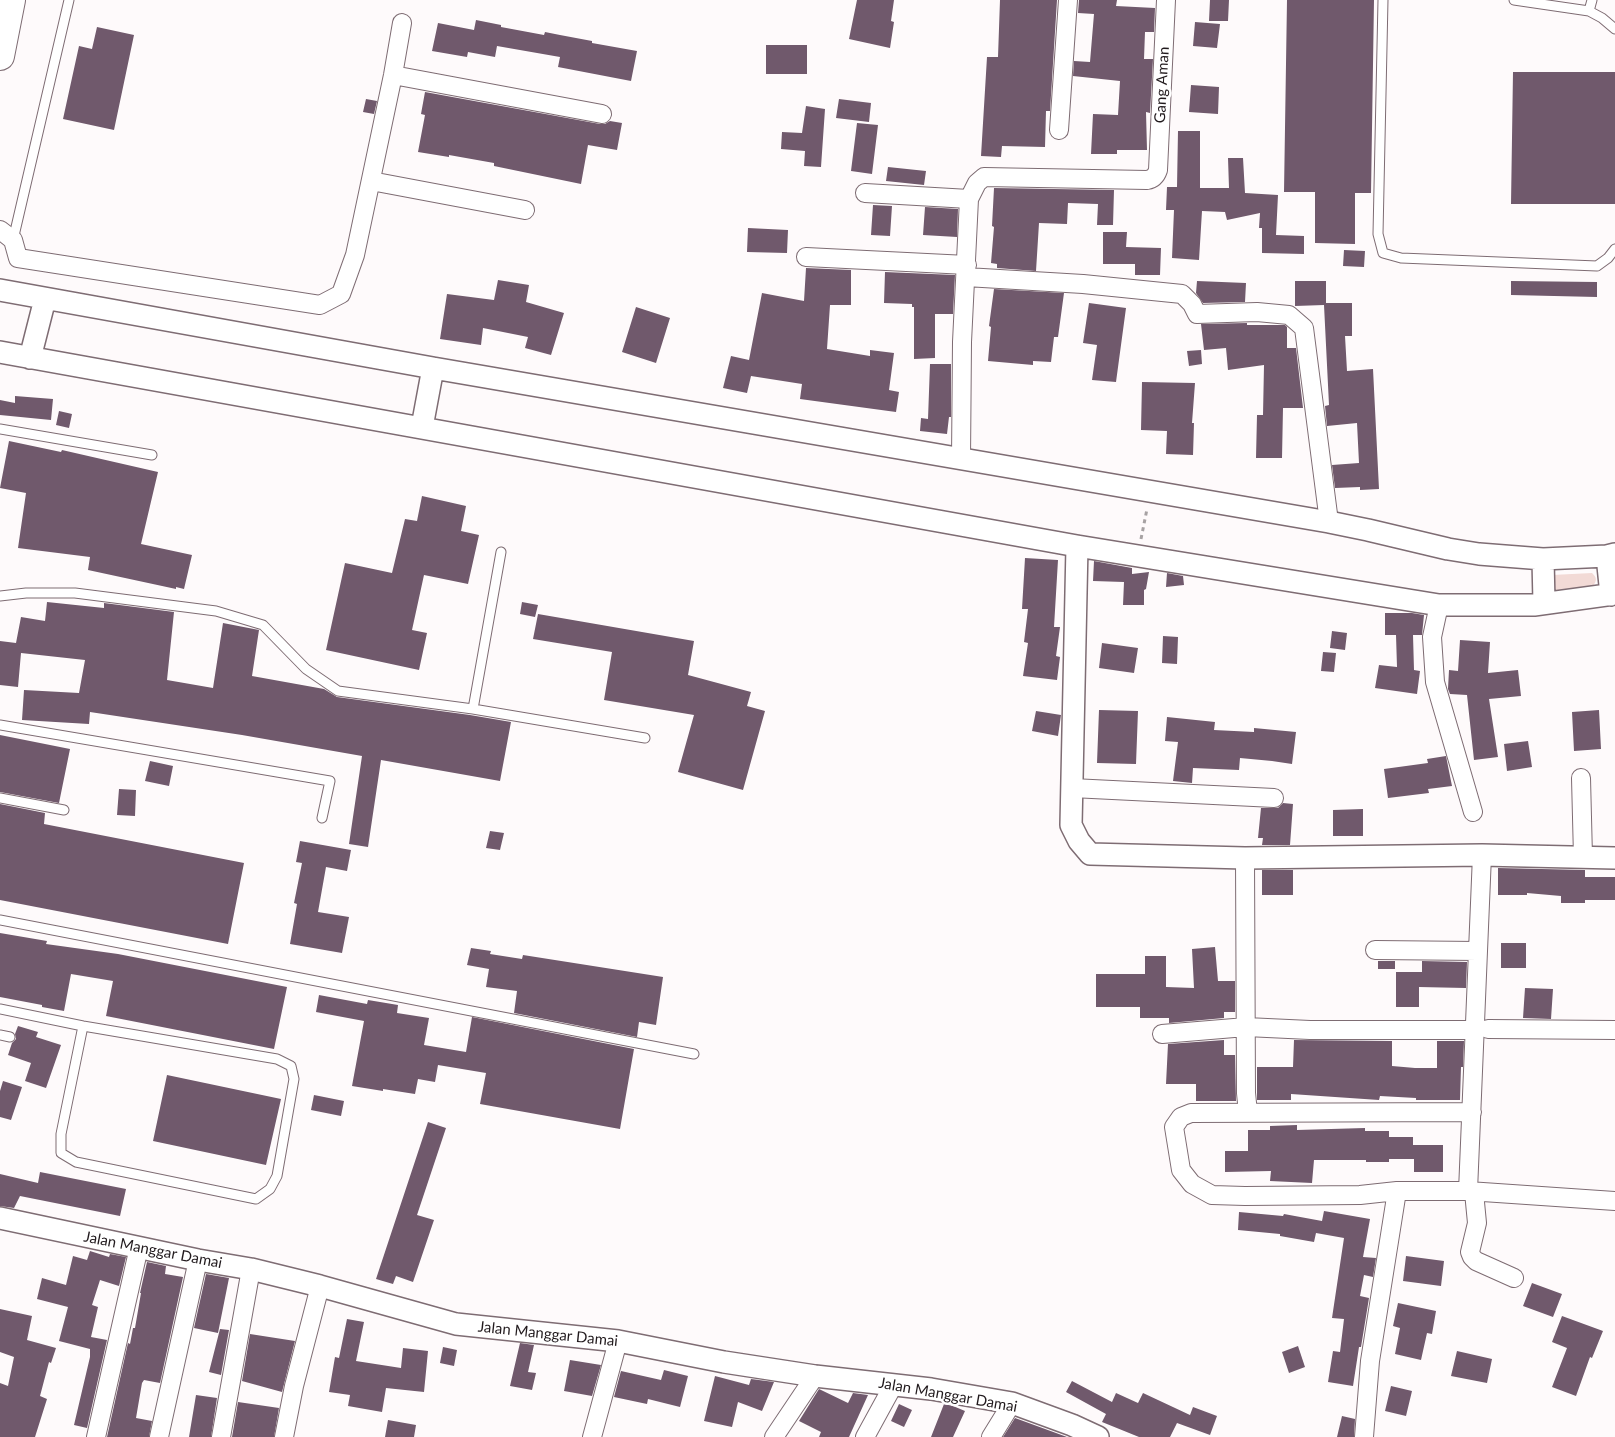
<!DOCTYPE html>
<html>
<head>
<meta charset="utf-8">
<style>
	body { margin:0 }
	canvas { display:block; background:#fefafb }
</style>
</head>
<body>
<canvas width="1615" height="1437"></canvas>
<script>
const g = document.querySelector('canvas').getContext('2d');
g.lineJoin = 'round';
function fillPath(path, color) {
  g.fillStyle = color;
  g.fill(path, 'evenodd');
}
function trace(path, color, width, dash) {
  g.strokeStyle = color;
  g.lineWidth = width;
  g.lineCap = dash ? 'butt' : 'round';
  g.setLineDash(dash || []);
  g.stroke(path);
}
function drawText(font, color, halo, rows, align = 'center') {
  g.font = font + ' Lato,sans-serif';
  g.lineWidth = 5;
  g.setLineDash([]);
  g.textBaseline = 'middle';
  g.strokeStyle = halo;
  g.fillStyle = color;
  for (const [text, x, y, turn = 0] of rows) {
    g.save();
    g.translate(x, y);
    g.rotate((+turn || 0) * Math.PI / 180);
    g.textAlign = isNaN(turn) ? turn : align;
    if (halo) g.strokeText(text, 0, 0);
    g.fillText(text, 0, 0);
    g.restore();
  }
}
fillPath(new Path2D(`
	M1592,573C1597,578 1597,580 1593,586L1551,597L1552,575Z`), '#f2dad6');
fillPath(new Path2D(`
	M857,0H894L891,21L894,22L890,48L849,39Z
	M1000,0H1057L1050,111H1046L1045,147L1002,146L1001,157L981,156L987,57H998Z
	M1079,0H1117L1116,6L1155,8L1154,32H1145L1144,59H1153L1150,113L1146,112L1147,150H1117V154H1091L1093,114L1118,115L1120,81L1073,76L1074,61L1090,62L1094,14L1078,13Z
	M1210,0H1229L1228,21H1209Z
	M1287,0H1374L1371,193H1355V244L1315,243V192H1284Z
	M476,20L501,25V27L544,35L545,32L560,35L592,41V43L637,51L631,81L558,67L560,57L497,46L495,57L468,52L467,57L432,51L438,23L474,30Z
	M1195,22L1220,24L1217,48L1193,46Z
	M97,27L134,35L114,130L63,119L79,46L92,49Z
	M766,45H807V74H766Z
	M1513,72H1615V204H1511Z
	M1191,85L1219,87L1218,114L1189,112Z
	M425,92L600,124H605L610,121L622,123L617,150L588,145L581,184L494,166V163L449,155V157L418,152L425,115L421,114Z
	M366,99L377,101L374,114L363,112Z
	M839,99L871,103L869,122L836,118Z
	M806,106L825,109L821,167L804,166L805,151L781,149L782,132L802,133Z
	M857,123L878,125L872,174L851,171Z
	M1178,131H1200V188H1229L1228,158H1243L1245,193L1278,195L1276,235L1304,236V254L1262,253V228H1259L1260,213L1227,220L1225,212L1202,211L1199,260L1172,258L1174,210H1166L1167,187H1177Z
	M888,167L926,171L924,185L886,181Z
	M994,188L1114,190L1113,225H1097L1098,204L1068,203L1067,224L1039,223L1036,271L997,268V264L991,263L994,227L992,226Z
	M873,205L892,206L890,236L871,235Z
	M925,207L958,209L957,237L923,235Z
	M748,228L788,230L787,253L747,252Z
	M1103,232H1127L1126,247L1161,248L1160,275H1135V264H1103Z
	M1344,250L1365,251L1364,267L1343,266Z
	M806,268L851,270V305H830L827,349L870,356V350L894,353L889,390L899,392L896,412L800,399L802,384L751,376L747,393L723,388L731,356L749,360L762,293L804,301Z
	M885,272L955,275L953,314H935V358L914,359V307H912V304L884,303Z
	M498,280L529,285L526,302L564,313L551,355L525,348L528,337L483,328L481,345L440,339L447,294L494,300Z
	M1197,281L1246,283L1245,302L1203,303L1196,293Z
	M1295,281H1326V303H1352V336H1345L1347,371L1373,369L1379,489L1360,490V487L1335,488L1332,465L1359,463L1357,423L1327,426L1325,406L1329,405L1324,305L1295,306Z
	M1511,281L1597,282V297L1511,295Z
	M994,289L1064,293L1058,337H1054L1051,362L1033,361V365L988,361L991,327L989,326Z
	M1089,303L1126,308L1116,382L1092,380L1097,345L1083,343Z
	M636,307L670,318L656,363L622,352Z
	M1247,323V325H1285L1287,327V348H1296L1303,408H1283L1282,458H1256L1257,415H1263L1264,365L1228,370L1226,348L1204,350L1201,324Z
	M1201,350L1202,364L1189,366L1187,351Z
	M930,364H951V417H949L947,434L920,431L921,418L928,419Z
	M1142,382L1195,383L1192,423H1194L1193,455L1166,454L1167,431L1141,430Z
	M15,396L53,399L51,420L0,415V400L15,403Z
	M59,411L72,414L69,428L56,425Z
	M9,441L61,452L62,450L158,472L141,544L192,555L184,589L176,587V589L88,570L90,557L18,548L26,493L0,488Z
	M422,496L466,506L461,531L479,535L468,584L424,575L412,630L427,633L419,670L326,650L345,563L392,573L405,519L417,521Z
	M1025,558L1058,560L1054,627H1060L1056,656L1060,657L1057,680L1023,676L1028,643L1024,642L1028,609H1022Z
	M1094,561L1132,568V574L1149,572L1146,589L1144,590V605H1123L1124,582L1093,581Z
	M1167,573L1183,576L1184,585L1166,587Z
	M47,602L104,608V603L174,612L167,680L213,688L223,623L259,630L252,676L324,689L337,697L470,715L511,722L500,781L381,760L368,847L349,844L362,756L242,735L90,712L89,724L22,720L24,690L79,693L85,660L21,653L18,687L0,685V641L16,643L21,617L45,621Z
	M522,602L538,605L535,617L520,614Z
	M1385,613H1412L1424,615L1422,635H1413L1414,670L1420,671L1417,694L1375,688L1379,665L1397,667L1396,635H1385Z
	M538,614L694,641L688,675L751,692L747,706L765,711L743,790L678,772L694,715L604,700L612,652L533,639Z
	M1332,631L1347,633L1345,650L1330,648Z
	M1163,636L1178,637L1177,664L1162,663Z
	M1460,640L1490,642L1488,673L1518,670L1521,696L1489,699L1498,757L1474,760L1467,695L1450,694L1448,689L1449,670L1458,671Z
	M1102,643L1138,648L1134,673L1099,668Z
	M1323,652L1336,653L1334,672L1321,671Z
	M1099,710L1138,711L1136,764L1097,763Z
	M1599,710L1601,749L1574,751L1572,712Z
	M1036,711L1061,715L1058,736L1032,731Z
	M1167,717L1215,722L1214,730L1254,732V728L1296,732L1292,764L1272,761L1240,758L1239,770L1193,768L1192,783L1173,781L1178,742L1165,741Z
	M0,735L70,749L59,803L0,792Z
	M1528,741L1532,767L1507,771L1504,744Z
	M1446,756L1452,786L1428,789L1429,793L1388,798L1384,769L1428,763L1427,759Z
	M150,761L173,766L169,786L145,781Z
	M119,789L136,790L135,816L117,815Z
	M1283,803L1293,804L1290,845H1262L1263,838H1258L1261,808H1278Z
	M0,804L45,813L44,824L244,863L228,944L0,900Z
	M1363,809V836H1333V810Z
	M490,831L504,833L500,850L486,848Z
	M300,841L351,850L347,871L326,867L318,912L349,917L342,953L290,944L297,904L294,903L302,863L296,862Z
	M1498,868L1585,870V877H1615V900H1585V903H1561V896L1527,893V895H1498Z
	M1262,870H1293V895H1262Z
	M0,933L47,941L46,944L118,954L287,987L274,1049L106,1016L113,981L71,974L64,1011L42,1007V1005L0,997Z
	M1501,943H1526V968H1501Z
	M1215,947L1218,981H1235V1012H1224V1018L1169,1023V1018H1140V1007H1096V974H1145V956H1166V987L1194,988L1192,949Z
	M471,948L491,951L490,954L522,959L523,955L663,977L656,1025L639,1022L637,1037L514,1013L517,991L486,987L489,969L467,965Z
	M1378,961H1395V969H1378Z
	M1422,961L1467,962L1466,988L1419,987V1007H1396V972H1422Z
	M1525,988L1553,989L1551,1019L1523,1018Z
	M319,995L367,1004L368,1000L398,1005L397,1013L429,1018L424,1045L466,1052L472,1017L634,1049L620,1129L480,1104L486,1073L438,1065L435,1082L418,1079L415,1094L383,1089V1091L352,1086L364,1021L316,1012Z
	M18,1026L38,1032L36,1037L61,1045L46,1088L25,1081L31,1063L8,1055L12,1043L16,1039L15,1034Z
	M1224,1040V1055H1235L1236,1101H1196V1084H1166L1168,1044Z
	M1294,1040L1392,1041V1066L1415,1068H1437V1041H1464L1463,1067H1461L1460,1100H1416V1098L1380,1096L1379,1100L1291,1094V1100H1257V1067H1293Z
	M167,1075L281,1099L266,1165L153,1141Z
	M3,1081L22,1087L11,1120L0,1117V1091Z
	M314,1095L344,1101L341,1116L311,1110Z
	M428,1122L446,1128L417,1215L434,1220L413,1282L396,1276L393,1284L376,1279Z
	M1297,1125V1130L1365,1128V1131H1389V1137H1413V1145H1443V1172H1414V1159H1389V1162H1366V1160H1314L1312,1183L1270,1181L1271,1171L1225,1172V1151H1248V1130H1270V1126Z
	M40,1172L126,1189L120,1216L20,1196L14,1208L0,1206V1174L38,1183Z
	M1324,1211L1370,1219L1363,1257L1376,1258L1373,1277L1364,1275L1360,1296L1369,1298L1361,1347H1359L1353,1386L1328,1382L1333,1351L1340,1352L1344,1319L1332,1318L1344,1238L1316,1233L1314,1242L1280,1236V1234L1238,1230L1239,1212L1283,1216L1284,1214L1322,1221Z
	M90,1251L109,1257L110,1254L126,1257L119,1286L100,1280L92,1305L98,1307L91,1337L107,1340L87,1428L74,1425L90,1357V1349L59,1341L68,1307L37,1299L42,1278L66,1285L73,1256L87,1260Z
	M1406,1256L1444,1261L1441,1286L1403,1281Z
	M147,1262L166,1266L165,1274L183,1277L160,1383L144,1380L142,1383L136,1418L152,1421L149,1437H107L128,1343L130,1344L133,1328H135L141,1293H140Z
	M206,1274L229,1278L218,1333L194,1328Z
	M1532,1283L1562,1294L1553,1317L1523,1306Z
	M1398,1303L1436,1311L1432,1334L1427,1333L1421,1360L1395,1354L1400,1328L1393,1326Z
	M0,1309L32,1316L27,1340L56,1348L51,1363L49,1362L40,1396L47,1399L35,1437H0V1383L8,1386L14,1357L0,1352Z
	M1562,1316L1603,1331L1592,1358L1590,1357L1576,1396L1552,1387L1567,1348L1552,1342Z
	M347,1319L364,1322L356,1361L401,1368L403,1348L428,1351L424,1392L386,1388L382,1412L348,1406L350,1395L329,1392L335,1357L339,1358Z
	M220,1329L229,1330L221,1375L209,1372Z
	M250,1334L295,1341L282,1392L242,1381Z
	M520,1343L534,1345L528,1372L536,1373L532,1390L510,1386Z
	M1298,1346L1305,1367L1289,1373L1282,1352Z
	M443,1347L457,1350L454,1366L440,1363Z
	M1457,1351L1492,1359L1487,1383L1451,1376Z
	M570,1360L601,1365L592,1396L564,1391Z
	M664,1370L688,1376L680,1407L648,1399L647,1404L614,1397L621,1371L661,1380Z
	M715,1376L749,1385L751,1379L774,1382L762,1411L738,1402L732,1427L704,1421Z
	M1072,1381L1112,1402L1116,1393L1138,1403L1143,1393L1190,1415L1193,1407L1217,1416L1210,1435L1177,1423L1170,1437H1139L1102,1422L1106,1414L1066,1392Z
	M1391,1386L1412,1391L1406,1416L1385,1411Z
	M819,1389L848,1403L853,1393L868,1395L849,1437H819L821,1432L799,1421Z
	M196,1395L217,1398L211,1437H189Z
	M238,1402L279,1408L274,1437H232Z
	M899,1404L912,1410L904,1427L891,1421Z
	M944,1404L953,1406L965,1411L953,1437H931Z
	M1342,1416L1355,1419L1354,1437H1337Z
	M1015,1418L1067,1437H1068H1003Z
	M388,1420L416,1425L414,1437H385Z`), '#70596c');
const service = new Path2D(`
	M1383,0L1378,234L1383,253L1401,258L1597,266L1608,258L1615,249
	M1514,0L1589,11L1602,18L1615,29
	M1589,11L1592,0
	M13,240L69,0
	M0,429L152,455
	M0,596L26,593H75L216,611L263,625L306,669L338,691L473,709L645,738
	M473,709L501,552
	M0,725L330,781L322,818
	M0,798L64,810
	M0,920L694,1054
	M0,1009L83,1026L95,1028L277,1059L291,1066L294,1079L277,1176L270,1189L256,1199L76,1162L61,1153V1134L83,1026
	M0,1035L10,1037`);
const minor = new Path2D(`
	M393,75L602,114
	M1059,130L1068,0
	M371,181L525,210
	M865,193L969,199
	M0,230L13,240L18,258L320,305L341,294L355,255L393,75L402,23
	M806,257L967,265
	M966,277L1083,284L1182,294L1192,304L1197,314L1257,312L1289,315L1304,328L1329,522
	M961,459L962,342L969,199L977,183L984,177L1147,180C1153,179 1156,176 1158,170L1166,0
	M1439,605L1432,637L1435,682L1473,812
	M1581,778L1583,857
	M1072,788L1274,798
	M1245,858L1246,1093L1248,1113
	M1375,950L1478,951
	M1488,1029L1615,1030
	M1162,1034L1246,1027L1310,1030H1475
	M1397,1191L1360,1195L1245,1196L1212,1195L1192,1184L1181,1170L1174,1127L1181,1117L1191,1113L1472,1112
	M1468,1191L1615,1201
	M1474,1192L1477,1223L1470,1252L1472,1257L1476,1261L1514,1278
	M96,1437L139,1247
	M159,1437L198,1260
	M221,1437L251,1269
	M284,1437L294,1386L320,1286
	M592,1437L618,1341
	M774,1437L815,1376
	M865,1437L894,1384
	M991,1437L1012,1403
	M1364,1437L1370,1361L1397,1191H1468L1482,855`);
const tertiary = new Path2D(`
	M0,290L433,368L1329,522L1368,530L1448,549L1479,554L1543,559L1607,556L1615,554
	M0,352L1077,546L1439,605H1534L1615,594
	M30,358L45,299
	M422,427L433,368
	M1077,546L1071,825L1079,841L1090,854L1245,858L1482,855L1615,858
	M1607,556L1611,595
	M1543,559L1544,603
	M0,1218L198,1260L251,1269L320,1286L456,1324L618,1341L724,1362L815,1376L931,1389L1012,1403L1072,1425L1098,1437`);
const trunk = new Path2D(`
	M0,56L11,0`);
trace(service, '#7e6c73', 11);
trace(minor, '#7e6c73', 20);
trace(tertiary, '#7e6c73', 24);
trace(trunk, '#7e6c73', 30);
trace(new Path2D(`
	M1141,539L1147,509`), '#a7a2a3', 3, [4, 4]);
trace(service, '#fff', 9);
trace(minor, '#fff', 18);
trace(tertiary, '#fff', 21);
trace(trunk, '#fff', 28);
drawText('15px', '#211a1d', '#fff', [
	["Gang Aman",1162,85,-87],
	["Jalan Manggar Damai",153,1250,11],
	["Jalan Manggar Damai",548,1334,6],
	["Jalan Manggar Damai",948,1395,10]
]);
</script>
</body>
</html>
